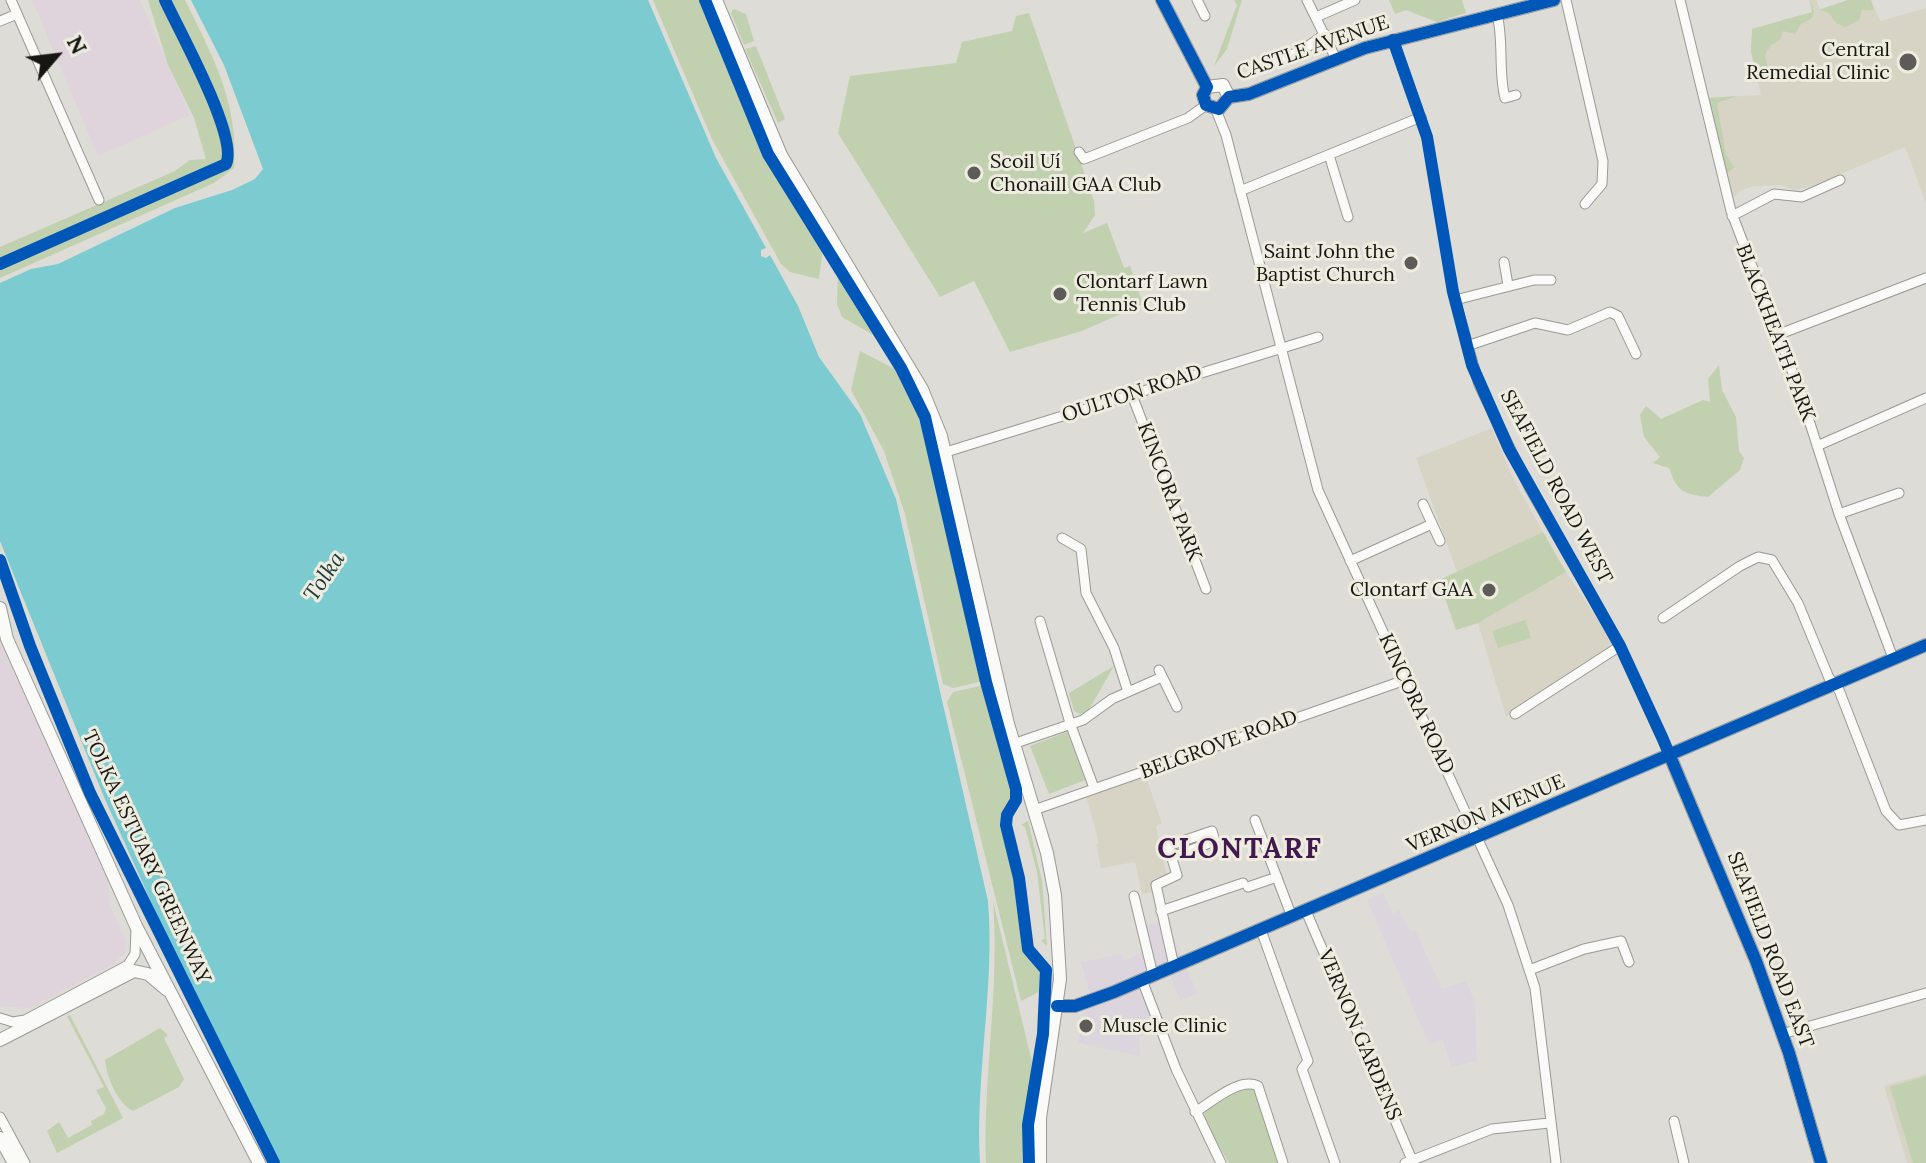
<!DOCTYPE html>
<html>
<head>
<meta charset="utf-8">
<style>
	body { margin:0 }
	#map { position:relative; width:1926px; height:1163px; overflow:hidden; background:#dedcd6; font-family:Lora,serif }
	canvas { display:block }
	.north { position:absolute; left:16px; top:16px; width:80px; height:80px; -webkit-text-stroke:6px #eeecdf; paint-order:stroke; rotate:62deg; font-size:22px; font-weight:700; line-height:32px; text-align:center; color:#171612 }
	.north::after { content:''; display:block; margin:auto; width:28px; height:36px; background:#171612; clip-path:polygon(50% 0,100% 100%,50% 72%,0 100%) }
</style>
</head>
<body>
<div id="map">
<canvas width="1926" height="1163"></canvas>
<div class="north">N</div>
</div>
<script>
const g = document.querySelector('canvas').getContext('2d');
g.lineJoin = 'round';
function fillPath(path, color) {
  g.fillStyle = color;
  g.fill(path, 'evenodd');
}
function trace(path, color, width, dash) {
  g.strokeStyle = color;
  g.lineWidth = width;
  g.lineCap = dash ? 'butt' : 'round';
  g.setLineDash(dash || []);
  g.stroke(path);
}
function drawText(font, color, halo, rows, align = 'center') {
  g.font = font + ' Lora,serif';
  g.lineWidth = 6;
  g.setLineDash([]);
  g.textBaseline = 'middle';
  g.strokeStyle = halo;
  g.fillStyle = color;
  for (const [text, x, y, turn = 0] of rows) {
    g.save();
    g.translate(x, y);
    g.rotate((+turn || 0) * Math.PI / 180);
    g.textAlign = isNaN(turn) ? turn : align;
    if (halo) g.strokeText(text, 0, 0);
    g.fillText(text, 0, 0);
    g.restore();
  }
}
fillPath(new Path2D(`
	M1383,892L1393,914L1399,910L1410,931L1415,930L1442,989L1466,981L1475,1003L1477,1061L1451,1067L1443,1040L1430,1044L1428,1042L1367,900Z
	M1160,922L1173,938L1198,994L1180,1000L1169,974L1139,985L1156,1030L1139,1037L1140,1056L1078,1043L1089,991L1081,962L1122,954L1125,960L1148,950L1143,926Z`), '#dcd5de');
fillPath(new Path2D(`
	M32,0H140L190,115L98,156Z
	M0,642L108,881L110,905L126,941L125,953L112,965L30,1008L0,1006Z`), '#dfd4dc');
fillPath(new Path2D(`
	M1809,0H1816L1820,9L1848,0H1871L1880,21L1926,8V203L1905,147L1812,186L1795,190L1780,185L1753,186L1740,191L1732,200L1708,98L1761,95L1751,51L1752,29L1812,12Z
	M1492,428L1511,474L1543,532L1457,572L1416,458Z
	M1566,572L1614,644L1506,717L1478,623Z
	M1145,774L1162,823L1156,826L1167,876L1152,879L1154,892L1142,894L1135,862L1101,868L1096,844L1099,843L1086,796Z
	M1926,1074V1163H1907L1884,1086Z`), '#d7d4c6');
fillPath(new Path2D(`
	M148,0H185C213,57 239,103 234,168L214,183L0,278V247L175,171L190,160L206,159L194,118L168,65Z
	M653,0H702L762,146L823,248L819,279L790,272L781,264L712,139Z
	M1234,0H1242L1227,49L1214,66L1237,5Z
	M1389,0H1462L1466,13L1437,22L1406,10L1395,14Z
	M1810,0L1814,12L1812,18L1801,24L1795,34L1783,31L1780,40L1771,45L1765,55L1769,73L1758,83L1751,51L1752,29L1812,12Z
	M1848,0H1871L1874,10H1862L1859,20L1845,27L1836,23L1829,13L1819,10Z
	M734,9L746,14L754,41L744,45L731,13Z
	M1029,13L1094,201L1095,215L1083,233L1107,223L1124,268L1130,266L1143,304L1082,331L1010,352L974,281L940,297L838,133L850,76L956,63L962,42L1012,31L1016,16Z
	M756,46L785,119L778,123L745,49Z
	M1737,96L1717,103L1726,155L1734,167L1727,173L1708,98Z
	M838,272L880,339L842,317L837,304Z
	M860,351L899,371L926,430L983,681L953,688L943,684L905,514L884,451L851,390Z
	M1719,365L1722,390L1736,417L1739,451L1744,458L1740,470L1708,497C1684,494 1677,492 1669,468L1653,463L1660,457L1644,437L1640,415L1646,406L1661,419L1703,400L1710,402L1708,379Z
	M1543,532L1566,572L1478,623L1456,630L1439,580Z
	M1525,620L1531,638L1498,648L1492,631Z
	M1114,666L1088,711L1080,714L1074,711L1069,693Z
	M984,685L1015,795L1005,825L1018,879L1026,949L1040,971L1041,991L1021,1001L947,702L953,692Z
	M1067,732L1085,780L1049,794L1030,746Z
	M1028,821L1042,881L1047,946L1041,940L1045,939L1037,872L1025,827L1021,825Z
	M993,901L1032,1062L1026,1125L1027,1163H986C983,1075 1000,989 993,901Z
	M70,1015L123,1118L57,1153L47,1131L59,1122L68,1138L92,1125L91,1121L104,1114L106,1108L96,1090L104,1087L67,1016Z
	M160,1028L168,1035L164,1038L184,1079L179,1087L133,1111C117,1103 107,1077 105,1060Z
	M1926,1076V1163H1913L1890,1087Z
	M1242,1087L1254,1088L1280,1163H1229L1204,1121L1205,1109Z`), '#c1d0ae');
fillPath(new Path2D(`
	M191,0H648L716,158L766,248L761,250V256L766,258L770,255L798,306L819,357L860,414L896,499L988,901C995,989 975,1075 980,1163H278L188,984L104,797L0,541V283L31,269L58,264L175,208L232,190L255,179L263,169L224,65Z`), '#7bcbd1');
const street = new Path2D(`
	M11,0L99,200
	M1197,0L1205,16
	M1307,0L1336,59
	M1566,0L1603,161L1602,184L1585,204
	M1680,0L1731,211L1799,389L1839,514L1893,658
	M1497,14C1504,42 1498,71 1505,98L1516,95
	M1316,17L1355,0
	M0,21L17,14
	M1393,40L1427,137L1453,292L1479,385L1530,489L1620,646L1670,756
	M1262,67L1303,50L1325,34
	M1216,110L1226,135L1318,490L1508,905L1535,988L1556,1163
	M1079,152L1084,159L1188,118L1206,105
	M1329,155L1348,217
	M1240,191L1421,117
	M1732,216L1774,194L1802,197L1840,180
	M1504,262L1508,285
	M1455,300L1534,280H1551
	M1777,335L1926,278
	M1467,346L1535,323L1568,330L1610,312L1618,316L1636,354
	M1132,395L1206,589
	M1817,446L1926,398
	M946,452L1318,337
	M1423,504L1440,541
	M1839,514L1899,493
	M1062,538L1081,549L1086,593L1114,648L1128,692
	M1350,561L1432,524
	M1663,618L1740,566L1758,557L1772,560L1798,603L1829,678L1839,690L1886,811L1899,825L1926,820
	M1040,621L1070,723L1094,788
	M1159,670L1177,707
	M1515,714L1620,646
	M1013,744L1083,720L1112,699L1162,677
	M1034,810L1405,680
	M1255,820L1292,917
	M1172,857L1215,841L1212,831L1171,845L1169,849L1177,875L1156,885L1174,966
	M1248,887L1277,877
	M1134,896L1153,975
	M1161,911L1243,883
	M1306,911L1412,1160
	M1261,930L1308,1061L1302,1069L1335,1163
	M1532,969L1584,949L1621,941L1629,962
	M1142,980L1176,1069L1221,1163
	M0,1018L13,1022L25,1020L128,965L135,954L136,930
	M1782,1034L1926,993
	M1195,1112C1212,1102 1239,1077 1258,1086L1283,1163
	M0,1117L25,1163
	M1674,1121L1684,1163
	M1405,1163L1492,1129L1549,1123`);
const secondary = new Path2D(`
	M716,0L781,155L922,389L941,436L1008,724L1047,853L1055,895L1060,979L1040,1118V1163
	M1162,0L1207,87L1203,95L1206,105L1219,109L1229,97
	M1207,87L1223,85L1229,97
	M1229,97L1249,94L1365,48L1554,0
	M0,608L7,639L136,926L259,1163
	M1670,756L1756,961L1789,1053L1821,1163
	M1057,1006H1075L1114,992L1926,645
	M0,1040L134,971L148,974L167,990
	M0,1138L14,1163`);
trace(street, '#9a9994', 11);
trace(secondary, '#9a9994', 14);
trace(street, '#fafaf9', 9);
trace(secondary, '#fafaf9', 12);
trace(new Path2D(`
	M705,0L768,154L901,368L925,417L986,682L1016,789V800L1007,815L1006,825L1019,878L1028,949L1046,970L1043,1034L1028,1125L1029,1163
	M1162,0L1207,87L1203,95L1206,105L1219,109L1229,97
	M1393,40L1427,137L1453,292L1472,365L1509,449L1620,646L1662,737L1756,961L1789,1053L1821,1163
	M1229,97L1249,94L1365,48L1554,0
	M0,264L226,164C239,137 178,29 165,0
	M0,560L30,646L90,793L274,1163
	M1057,1006H1075L1114,992L1926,645`), '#0057b8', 12);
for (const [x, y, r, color] of [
	[1908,62,10,"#5d5b57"],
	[974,173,8,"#5d5b57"],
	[1411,263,8,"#5d5b57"],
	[1060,294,8,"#5d5b57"],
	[1489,590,8,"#5d5b57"],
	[1086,1026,8,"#5d5b57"]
]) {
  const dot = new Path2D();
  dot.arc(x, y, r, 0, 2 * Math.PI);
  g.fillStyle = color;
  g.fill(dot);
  trace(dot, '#eeecdf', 3);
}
drawText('20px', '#171612', '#eeecdf', [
	["CASTLE AVENUE",1313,48,-19],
	["BLACKHEATH PARK",1775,333,69],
	["OULTON ROAD",1132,394,-18],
	["SEAFIELD ROAD WEST",1556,487,62],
	["KINCORA PARK",1169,492,69],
	["KINCORA ROAD",1416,704,65],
	["BELGROVE ROAD",1219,745,-20],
	["VERNON AVENUE",1486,814,-23],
	["TOLKA ESTUARY GREENWAY",146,857,65],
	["SEAFIELD ROAD EAST",1770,950,69],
	["VERNON GARDENS",1359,1035,67]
]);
drawText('20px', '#171612', '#eeecdf', [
	["Central",1890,50],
	["Remedial Clinic",1890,73],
	["Scoil Uí",990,162,"left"],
	["Chonaill GAA Club",990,185,"left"],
	["Saint John the",1395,252],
	["Baptist Church",1395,275],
	["Clontarf Lawn",1076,282,"left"],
	["Tennis Club",1076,305,"left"],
	["Clontarf GAA",1473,590],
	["Muscle Clinic",1102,1026,"left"]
], 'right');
drawText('italic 22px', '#1d373a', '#eeecdf', [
	["Tolka",325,577,-56]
]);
g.letterSpacing = '2px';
drawText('bold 28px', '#41194e', '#eeecdf', [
	["CLONTARF",1240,850]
]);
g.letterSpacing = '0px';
</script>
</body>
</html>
